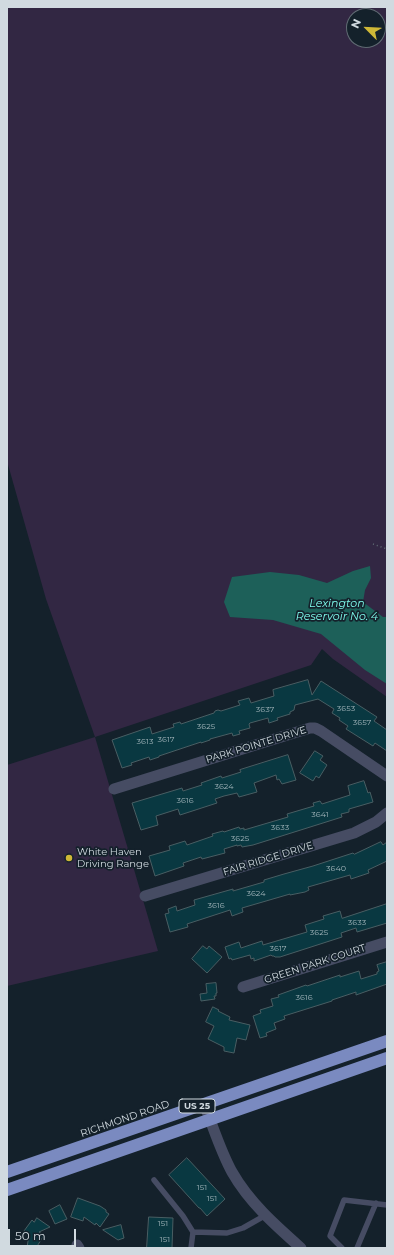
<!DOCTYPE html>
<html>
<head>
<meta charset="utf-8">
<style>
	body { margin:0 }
	#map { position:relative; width:394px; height:1255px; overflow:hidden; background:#14212b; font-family:Montserrat,sans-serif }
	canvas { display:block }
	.frame { position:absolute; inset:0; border:8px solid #d1dae0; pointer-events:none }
	.north { position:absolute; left:346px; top:8px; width:40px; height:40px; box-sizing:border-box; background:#14212b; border:1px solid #606b73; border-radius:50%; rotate:294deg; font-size:11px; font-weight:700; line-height:16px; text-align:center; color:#d1dae0 }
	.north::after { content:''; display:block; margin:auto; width:14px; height:18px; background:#cfb837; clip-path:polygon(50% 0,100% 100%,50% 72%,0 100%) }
	.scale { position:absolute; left:8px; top:1229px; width:68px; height:18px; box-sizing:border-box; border:2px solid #d1dae0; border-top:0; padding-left:5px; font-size:12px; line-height:14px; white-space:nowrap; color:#d1dae0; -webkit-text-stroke:3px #14212b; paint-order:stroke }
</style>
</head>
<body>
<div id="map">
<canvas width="394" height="1255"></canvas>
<div class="frame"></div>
<div class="north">N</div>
<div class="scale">50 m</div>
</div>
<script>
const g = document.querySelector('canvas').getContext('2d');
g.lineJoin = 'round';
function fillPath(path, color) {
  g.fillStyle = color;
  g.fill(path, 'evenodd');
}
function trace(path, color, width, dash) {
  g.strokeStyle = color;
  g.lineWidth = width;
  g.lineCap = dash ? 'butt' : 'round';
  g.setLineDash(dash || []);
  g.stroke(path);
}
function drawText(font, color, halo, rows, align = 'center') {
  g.font = font + ' Montserrat,sans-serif';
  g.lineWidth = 3.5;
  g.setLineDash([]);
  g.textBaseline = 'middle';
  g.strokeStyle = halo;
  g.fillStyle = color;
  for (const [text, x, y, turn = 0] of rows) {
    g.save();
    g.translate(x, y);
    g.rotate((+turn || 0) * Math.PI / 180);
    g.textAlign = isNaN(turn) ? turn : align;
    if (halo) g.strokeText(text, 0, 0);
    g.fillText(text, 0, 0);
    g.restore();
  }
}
fillPath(new Path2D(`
	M7,7H387V697L333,659L322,649L311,665L95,737L158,951L7,986V765L95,737L46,599L7,461ZM354,16H378V40H354Z`), '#322743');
fillPath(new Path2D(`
	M370,566L371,578L365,590L363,602L383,617H387V684L365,670L321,634L273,620L230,617L224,602L232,577L270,572L299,575L327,583L353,571Z`), '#1d6059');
const building = new Path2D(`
	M308,680L312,695L321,681L377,717L374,721L387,730V751L375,743L373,746L346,729L348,726L339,720L340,718L332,713L334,709L318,699L295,705L294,710L290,712V714L277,718L278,720L269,723L268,718L250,723L249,724L250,728L239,731L240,734L233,736L232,733L210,739V740L201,743V742L159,756V757L150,760L149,757L131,763L132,765L122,768L112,740L150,727L152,734L174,727L173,724L180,722L181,724L214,713L215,711L218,710L221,711L240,705L238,701L249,698L251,703L274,696L273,690Z
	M315,751L323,756L320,760L327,765L319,778L316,776L313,781L300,773Z
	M288,755L296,780L282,784L279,779L277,780L276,775L254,783L257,792L239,797L237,793L224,796L215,799L217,803L180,815L178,809L156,816L158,825L141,830L132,803L182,788L183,791L202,785L201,783L221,776L222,778L241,772L240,770Z
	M364,781L368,793L370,792L373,802L349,809V812L341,814L342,817L253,845L242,847L241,845L237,846V845L224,849L225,853L202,859L201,857L183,863L184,866L155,876L149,856L170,850L169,846L185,841L187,845L213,836L212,834L223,831L224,832L239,827L240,829L244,828V830L288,817L287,814L314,806L313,803L320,801L322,804L350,795L348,786Z
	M381,842L383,845L387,842V861L368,870L369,873L351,879L350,875L308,887L309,890L305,892L290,895V894L242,908L243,912L232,916L230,910L187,924L188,927L170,932L165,914L169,913L168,909L176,906L177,911L195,905L194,900L233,889V891L264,882V880L284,874L313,866L353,853L354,854Z
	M387,904V923L357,932L356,928L341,933L342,937L280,957H275L274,956H272L271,955L254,961V958L251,959L250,955L232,960L231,958L229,959L225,947L239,942L241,948L262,941L263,945L307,932L305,925L324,919L323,916L340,911L342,918Z
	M203,946L207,949L209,946L222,957L207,973L192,959Z
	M387,962V984L356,995V992L332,1000V1001L284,1016L285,1019L274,1023L276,1029L266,1033L267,1036L260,1038L253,1016L261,1013L260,1010L273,1006L271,999L279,997L278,995L306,985L307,986L340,975V977L359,971L361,979L377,974V972L379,971L377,965Z
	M216,983L217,993H216V996H214L215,999L201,1001L200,994L207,993L206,984Z
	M213,1007L219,1010L218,1011L230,1017L229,1020L250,1025L246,1040L237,1038L234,1053L224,1051V1047L208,1039L214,1026L206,1022Z
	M187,1158L225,1199L207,1216L200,1208H199L169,1175Z
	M78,1198L100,1206L106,1210V1212L109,1214L100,1227L96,1223L95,1225L84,1217L83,1221L71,1217Z
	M60,1205L67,1219L55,1224L49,1211Z
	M149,1217L173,1218L172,1248H147Z
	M37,1218L50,1227L39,1232L44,1235L36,1248H27L29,1234L24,1231L32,1220L34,1222Z
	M121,1225L124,1238L118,1240L103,1230Z`);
fillPath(building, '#093841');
trace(building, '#495e63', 1);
trace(new Path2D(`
	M373,544L387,549`), '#606c74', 1.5, [1, 3]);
trace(new Path2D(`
	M154,1180L183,1216L193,1232L227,1233L243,1228L266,1215
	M191,1248L193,1232
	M342,1248L330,1236L344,1200L387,1205
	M357,1248L376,1203`), '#464c63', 5.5);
trace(new Path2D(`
	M114,789L310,728H315L321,731L387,776
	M145,896L354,833L376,822L387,813
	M243,987L387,942
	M204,1104C213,1126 220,1150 232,1172C249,1202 275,1225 301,1248
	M77,1245L79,1248`), '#464c63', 11);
trace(new Path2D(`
	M7,1172L387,1041
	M7,1190L387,1058`), '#7a8ac0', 12);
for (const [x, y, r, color] of [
	[69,858,4,"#cfb837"]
]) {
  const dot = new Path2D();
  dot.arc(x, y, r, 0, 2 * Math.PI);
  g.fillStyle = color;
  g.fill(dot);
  trace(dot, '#14212b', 1.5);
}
drawText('8px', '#9fb2b8', null, [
	["3653",346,709],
	["3637",265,710],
	["3657",362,723],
	["3625",206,727],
	["3617",166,740],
	["3613",145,742],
	["3624",224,787],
	["3616",185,801],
	["3641",320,815],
	["3633",280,828],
	["3625",240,839],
	["3640",336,869],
	["3624",256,894],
	["3616",216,906],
	["3633",357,923],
	["3625",319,933],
	["3617",278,949],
	["3616",304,998],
	["151",202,1188],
	["151",212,1199],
	["151",163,1224],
	["151",165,1240]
]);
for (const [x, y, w] of [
	[197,1106,36]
]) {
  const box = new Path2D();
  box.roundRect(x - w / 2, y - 7, w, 14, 3);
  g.fillStyle = '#14212b';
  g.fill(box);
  trace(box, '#d1dae0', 1);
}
drawText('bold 9px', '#d1dae0', null, [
	["US 25",197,1106]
]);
drawText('10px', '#d1dae0', '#14212b', [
	["PARK POINTE DRIVE",256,745,-17],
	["FAIR RIDGE DRIVE",268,859,-17],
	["GREEN PARK COURT",315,964,-18],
	["RICHMOND ROAD",125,1119,-19]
]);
drawText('10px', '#d1dae0', '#14212b', [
	["White Haven",77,852],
	["Driving Range",77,864]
], 'left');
drawText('italic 11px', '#7ffced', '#14212b', [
	["Lexington",337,604],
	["Reservoir No. 4",337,617]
]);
</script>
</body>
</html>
